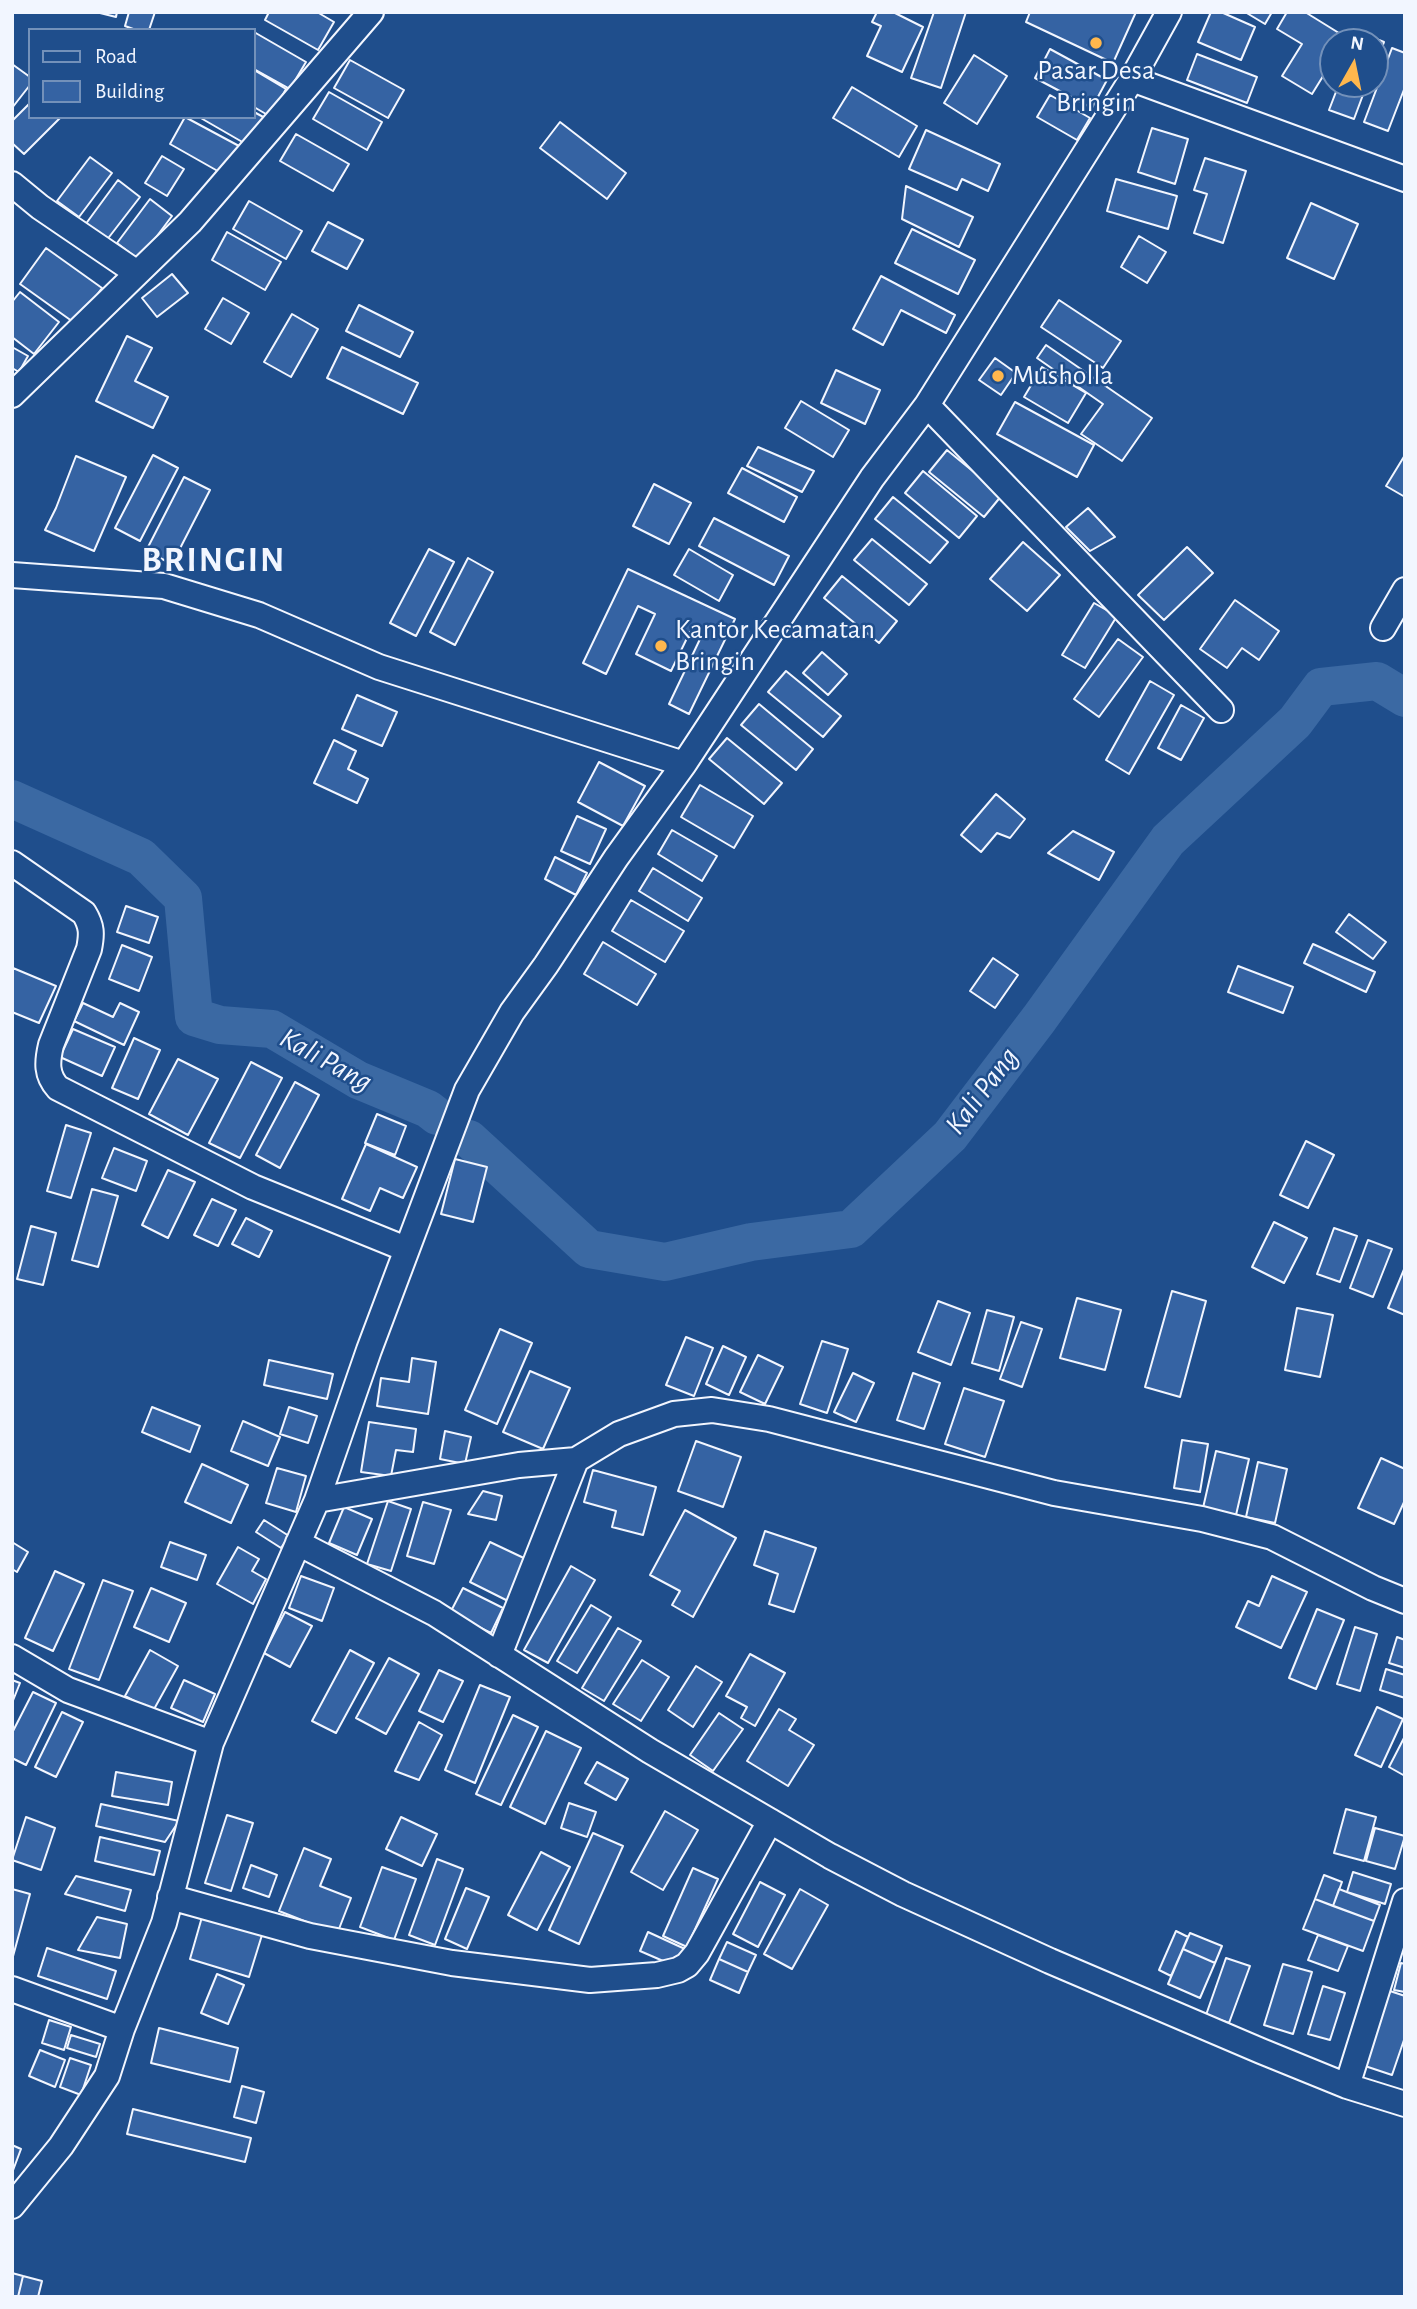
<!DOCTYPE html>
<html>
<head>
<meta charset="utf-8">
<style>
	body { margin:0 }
	#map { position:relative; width:1417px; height:2309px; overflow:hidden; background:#1f4e8c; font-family:"Alegreya Sans",sans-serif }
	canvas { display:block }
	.frame { position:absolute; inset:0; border:14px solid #f2f6ff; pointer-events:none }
	.legend { position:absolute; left:28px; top:28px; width:228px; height:91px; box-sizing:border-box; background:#1f4e8c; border:2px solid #7391ba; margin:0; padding:9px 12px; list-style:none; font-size:21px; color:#f2f6ff }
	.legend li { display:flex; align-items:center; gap:14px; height:35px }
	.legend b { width:35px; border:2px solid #7391ba }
	.north { position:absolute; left:1319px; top:28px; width:70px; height:70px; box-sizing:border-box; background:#1f4e8c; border:2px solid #7391ba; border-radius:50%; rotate:9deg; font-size:19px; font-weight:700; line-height:28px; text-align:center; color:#f2f6ff }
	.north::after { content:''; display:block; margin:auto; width:24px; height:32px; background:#ffb74d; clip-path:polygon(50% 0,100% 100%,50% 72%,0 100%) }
</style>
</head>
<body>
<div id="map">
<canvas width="1417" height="2309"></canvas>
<div class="frame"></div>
<ul class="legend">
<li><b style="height:9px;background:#1f4e8c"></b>Road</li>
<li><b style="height:19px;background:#3563a3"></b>Building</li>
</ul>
<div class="north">N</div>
</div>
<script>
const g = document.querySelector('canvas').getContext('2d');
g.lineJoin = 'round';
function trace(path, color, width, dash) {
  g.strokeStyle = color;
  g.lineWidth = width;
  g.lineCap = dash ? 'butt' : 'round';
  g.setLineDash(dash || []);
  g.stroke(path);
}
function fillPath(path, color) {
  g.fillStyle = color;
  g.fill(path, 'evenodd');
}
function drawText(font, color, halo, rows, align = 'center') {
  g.font = font + ' "Alegreya Sans",sans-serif';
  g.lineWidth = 5;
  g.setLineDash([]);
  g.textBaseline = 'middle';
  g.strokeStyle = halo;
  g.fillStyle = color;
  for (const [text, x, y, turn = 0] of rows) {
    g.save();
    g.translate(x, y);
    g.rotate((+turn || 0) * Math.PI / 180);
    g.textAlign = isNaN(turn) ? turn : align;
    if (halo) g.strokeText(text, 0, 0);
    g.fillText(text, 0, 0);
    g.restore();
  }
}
trace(new Path2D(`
	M12,799L141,857L183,898L194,1017L220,1025L272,1029L358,1080L428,1109L437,1116
	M469,1139L589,1249L665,1262L751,1242L851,1229L950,1136L1039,1019L1168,840L1295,722L1321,687L1377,681L1405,698`), '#3b69a3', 38);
const building = new Path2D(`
	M96,12H117L116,17Z
	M129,12H155L149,30H136L125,26Z
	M269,12H317L334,22L318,50L265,20Z
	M877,12H893L923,27L902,72L867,56L881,26L872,22Z
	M934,12H966L941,88L911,78Z
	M1030,12H1136L1113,63L1026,22Z
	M1211,12H1221L1255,27L1241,60L1198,42Z
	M1245,12H1272L1265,24Z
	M1287,12H1305L1347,38L1344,42H1333V60L1312,94L1282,76L1302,44L1277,29Z
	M254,32L306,62L290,89L254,69Z
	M1359,32L1384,42L1375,64V42H1356Z
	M1392,48L1405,53V87L1388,131L1364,122Z
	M1050,49L1107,80L1092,108L1035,78Z
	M1197,54L1257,77L1247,103L1187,80Z
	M974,55L1007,76L977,124L944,103Z
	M350,60L404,90L388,118L334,88Z
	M12,64L30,77V85L12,108Z
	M254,70L286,89L271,117L254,107Z
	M1339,84H1367L1354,119L1329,110Z
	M852,87L917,126L899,157L833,118Z
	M329,92L382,122L367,150L313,119Z
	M1050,95L1090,118L1077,140L1037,117Z
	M30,103V117H61L24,154L12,143V121Z
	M254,112L267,119L251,147L199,117H254Z
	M185,117L239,146L223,174L170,144Z
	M560,122L626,173L607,199L540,148Z
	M1152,128L1188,139L1175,184L1138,172Z
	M926,130L1000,164L988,191L962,179L957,190L909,169Z
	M296,134L349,164L333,191L280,161Z
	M162,156L184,169L167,196L145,183Z
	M90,157L112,173L79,217L57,201Z
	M1205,158L1246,171L1223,243L1194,233L1207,194L1194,190Z
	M1116,179L1177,196L1168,229L1107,211Z
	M118,180L140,197L106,241L85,225Z
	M906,186L973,217L959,247L902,219Z
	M150,199L172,216L139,260L117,243Z
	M249,201L302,231L286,259L233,229Z
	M1311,203L1358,224L1334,279L1287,258Z
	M328,222L363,240L347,269L312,251Z
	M912,229L975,260L958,294L895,263Z
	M227,232L281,262L265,290L212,260Z
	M1139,236L1166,252L1147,283L1121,267Z
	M46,248L102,288L76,324L20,284Z
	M172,274L188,293L157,317L142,298Z
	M881,276L955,315L946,333L901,310L883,345L853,329Z
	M20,292L59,322L34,354L12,337V302Z
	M223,298L249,313L231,344L205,329Z
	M1059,300L1121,341L1103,368L1041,327Z
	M359,305L413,332L400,357L346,331Z
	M292,314L318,329L291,377L264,362Z
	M127,336L152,348L135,381L168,397L153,428L96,401Z
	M1046,345L1152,418L1122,461L1081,434L1103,404L1037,358Z
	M12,347L28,356L19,372L12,368Z
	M342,347L418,383L403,414L327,378Z
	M995,358L1016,373L1001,395L979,380Z
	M1042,367L1086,393L1068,423L1024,397Z
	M836,370L880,390L865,424L821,403Z
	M801,401L849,430L833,457L785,428Z
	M1015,402L1094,445L1077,477L997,434Z
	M758,447L814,471L802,492L747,466Z
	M947,450L1002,495L984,517L929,472Z
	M153,455L178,468L140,541L115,528Z
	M1405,455V497L1386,486Z
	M76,456L126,477L94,551L45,530L56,508Z
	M742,468L797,497L784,522L728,493Z
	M923,471L977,516L959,538L905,493Z
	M184,477L210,490L172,564L146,551Z
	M654,484L691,503L669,544L633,526Z
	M893,497L948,542L930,563L875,519Z
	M1088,508L1115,537L1090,551L1066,527Z
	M714,518L789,556L774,585L699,546Z
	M872,539L927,584L909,605L854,560Z
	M1023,542L1060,575L1027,611L990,579Z
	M1187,547L1213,573L1164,620L1138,595Z
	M429,549L454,562L416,636L390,623Z
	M689,549L733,575L719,601L674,575Z
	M468,558L493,572L455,645L430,632Z
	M628,569L735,619L689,714L669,704L701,637L690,632L671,671L636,654L655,614L638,606L606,674L583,663Z
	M842,576L897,621L879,643L824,598Z
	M1235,600L1279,631L1259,660L1242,648L1227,668L1200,649Z
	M1094,603L1117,616L1085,668L1062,655Z
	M1118,639L1143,657L1099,717L1074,699Z
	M822,652L847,674L828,695L803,673Z
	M786,671L841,716L823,737L768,692Z
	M1150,681L1174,695L1129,774L1106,760Z
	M357,695L397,712L382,746L342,729Z
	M759,704L813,749L796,770L741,725Z
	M1181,705L1204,718L1181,760L1158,748Z
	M727,738L782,783L764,804L709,759Z
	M334,740L356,751L348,769L368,779L357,803L314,783Z
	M599,762L645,786L623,826L578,802Z
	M700,785L753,816L734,848L681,817Z
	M996,794L1025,819L1010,838L997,833L981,852L961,835Z
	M577,816L606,829L590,864L561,851Z
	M672,830L717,856L702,881L658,854Z
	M1073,831L1114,852L1099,880L1048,853Z
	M555,857L587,873L576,895L545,879Z
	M653,868L702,898L688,921L639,891Z
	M631,900L684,931L665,962L612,931Z
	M126,906L158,917L149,943L117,932Z
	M1349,914L1386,942L1373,959L1336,932Z
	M603,942L656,974L637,1005L584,974Z
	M1313,944L1375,972L1366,992L1304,963Z
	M122,945L152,957L139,991L109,979Z
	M993,958L1018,975L995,1008L970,991Z
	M1238,966L1293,987L1283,1013L1228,992Z
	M13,968L56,986L39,1023L12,1012Z
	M83,1003L113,1017L120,1003L139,1012L124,1045L74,1021Z
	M73,1029L115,1047L102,1076L60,1057Z
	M134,1038L160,1050L138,1099L112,1088Z
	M178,1059L218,1079L188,1135L149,1114Z
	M251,1062L282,1078L240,1158L209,1143Z
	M295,1082L319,1095L280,1168L256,1155Z
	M377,1114L406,1126L395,1155L365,1143Z
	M66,1125L91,1133L71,1198L47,1191Z
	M1306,1141L1334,1155L1308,1208L1280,1195Z
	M366,1144L417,1167L403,1198L380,1188L370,1211L342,1199Z
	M114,1148L147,1161L136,1191L102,1178Z
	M455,1159L487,1167L473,1222L441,1214Z
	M168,1170L195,1182L168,1238L142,1225Z
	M92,1189L118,1196L98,1267L72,1260Z
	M212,1199L236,1210L218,1246L194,1235Z
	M246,1218L272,1231L259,1257L232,1244Z
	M1274,1222L1307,1238L1284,1283L1252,1267Z
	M31,1226L56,1233L43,1285L17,1279Z
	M1334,1228L1357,1236L1340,1282L1317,1274Z
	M1368,1240L1392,1249L1373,1297L1350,1288Z
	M1405,1267V1315L1388,1308Z
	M1172,1291L1206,1301L1180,1397L1145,1387Z
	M1077,1298L1121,1310L1105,1370L1060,1358Z
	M938,1301L970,1313L951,1365L918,1352Z
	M1297,1308L1333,1315L1320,1377L1285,1370Z
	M987,1310L1014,1317L999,1371L972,1363Z
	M1021,1322L1042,1329L1022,1387L1000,1379Z
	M500,1329L532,1343L497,1424L465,1410Z
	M686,1337L713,1348L694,1396L666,1385Z
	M822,1341L848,1349L827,1413L800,1404Z
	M723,1346L746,1357L729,1395L706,1384Z
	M758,1355L783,1367L765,1404L740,1392Z
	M412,1358L436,1362L428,1414L377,1406L381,1378L409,1382Z
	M269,1360L333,1374L327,1399L264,1385Z
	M530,1371L570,1388L543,1449L503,1432Z
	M853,1373L874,1383L856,1422L834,1412Z
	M913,1373L940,1383L924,1429L897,1420Z
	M964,1388L1004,1401L985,1457L945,1444Z
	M152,1407L200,1426L190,1452L142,1432Z
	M289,1407L317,1416L308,1443L280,1434Z
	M243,1421L280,1437L268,1466L231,1451Z
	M369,1422L416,1429L413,1452L396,1450L391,1476L361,1472Z
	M445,1431L471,1437L465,1464L440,1459Z
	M1182,1440L1208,1444L1200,1492L1174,1488Z
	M696,1441L741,1457L723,1507L678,1491Z
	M1216,1451L1249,1459L1236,1515L1203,1508Z
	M1381,1458L1405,1469V1500L1394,1524L1358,1508Z
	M1258,1462L1287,1469L1275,1523L1246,1517Z
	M202,1464L248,1485L231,1523L185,1502Z
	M277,1468L306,1476L296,1512L266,1503Z
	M593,1470L656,1487L643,1535L612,1527L616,1511L584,1502Z
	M483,1491L502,1496L496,1520L468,1514Z
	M388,1501L411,1509L391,1571L367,1564Z
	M423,1502L451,1510L434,1564L407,1556Z
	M344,1507L372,1519L357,1555L329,1543Z
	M685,1510L736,1538L693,1617L672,1605L680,1591L650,1575Z
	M264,1520L289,1536L281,1548L256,1532Z
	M765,1531L816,1548L794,1612L769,1604L778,1574L754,1565Z
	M12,1542L28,1552L17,1572L12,1569Z
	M170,1542L206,1555L197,1580L161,1567Z
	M490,1542L528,1560L508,1601L470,1582Z
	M238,1547L259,1559L252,1571L266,1579L253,1604L217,1584Z
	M571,1566L595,1580L548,1663L524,1650Z
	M55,1571L84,1584L53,1651L25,1638Z
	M301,1576L334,1588L322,1621L289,1608Z
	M1272,1576L1307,1592L1281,1648L1236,1627L1248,1601L1259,1606Z
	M103,1580L133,1591L99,1680L69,1669Z
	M151,1588L186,1603L169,1642L134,1627Z
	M463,1588L503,1608L491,1633L450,1613Z
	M591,1605L611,1617L577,1673L557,1661Z
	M1317,1609L1344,1620L1316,1689L1289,1678Z
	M285,1612L312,1626L290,1667L264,1653Z
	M1355,1627L1377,1634L1360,1691L1337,1684Z
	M618,1628L641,1641L604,1701L582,1688Z
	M1397,1637L1405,1640V1668L1389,1663Z
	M150,1650L178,1666L153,1711L125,1696Z
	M350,1650L374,1663L336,1733L312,1721Z
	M750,1654L785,1673L755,1726L741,1718L747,1707L726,1696Z
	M389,1658L419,1674L386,1734L356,1718Z
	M642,1660L669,1677L641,1721L613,1704Z
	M696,1666L722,1682L693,1727L668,1710Z
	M1386,1669L1405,1675V1698L1380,1690Z
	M439,1670L463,1681L443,1722L419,1711Z
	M12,1680L20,1683L12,1703Z
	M184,1680L215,1694L203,1722L171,1708Z
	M480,1685L510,1697L475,1783L445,1770Z
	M33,1692L56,1703L26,1765L12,1758V1733Z
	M1377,1707L1403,1719L1381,1767L1355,1755Z
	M779,1709L796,1719L789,1730L814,1745L788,1786L747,1761Z
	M62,1712L83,1722L56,1777L35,1767Z
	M719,1713L743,1729L713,1771L690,1755Z
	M513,1715L538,1727L501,1805L476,1794Z
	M419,1722L442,1735L419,1780L395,1771Z
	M546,1731L581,1748L545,1824L510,1807Z
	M1405,1736V1776L1389,1767Z
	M597,1762L628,1779L616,1800L585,1783Z
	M116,1772L172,1782L168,1805L112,1796Z
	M569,1803L596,1812L587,1837L561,1828Z
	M101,1804L179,1821L165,1842L96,1826Z
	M1346,1809L1376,1817L1364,1861L1334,1853Z
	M665,1811L698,1830L663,1890L631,1872Z
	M227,1815L253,1823L231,1891L205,1883Z
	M26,1817L55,1828L41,1870L12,1860Z
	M401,1817L437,1834L422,1866L386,1849Z
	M1375,1828L1405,1836L1395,1869L1366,1861Z
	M593,1833L623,1846L579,1944L549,1930Z
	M100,1837L160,1851L154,1875L95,1861Z
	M304,1848L331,1859L320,1886L351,1898L337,1934L279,1911Z
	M541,1852L570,1867L537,1930L508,1915Z
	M437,1859L463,1869L435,1945L409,1935Z
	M251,1865L277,1875L269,1897L243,1888Z
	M382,1867L416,1879L394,1940L360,1927Z
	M693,1868L718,1879L687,1947L663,1936Z
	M1353,1872L1391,1884L1385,1904L1347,1892Z
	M1324,1875L1342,1882L1333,1906L1315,1899Z
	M76,1876L131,1890L125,1911L65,1894Z
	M760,1882L785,1895L758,1947L733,1934Z
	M466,1888L489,1897L467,1949L445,1939Z
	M12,1889L30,1894L12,1960Z
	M800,1889L828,1905L792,1969L764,1954Z
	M1339,1889L1380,1905L1374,1921L1333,1906Z
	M1315,1899L1374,1921L1363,1951L1303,1929Z
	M97,1917L127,1924L120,1958L78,1950Z
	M202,1917L262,1935L249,1977L190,1959Z
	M1176,1931L1188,1937L1171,1976L1159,1970Z
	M648,1932L685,1949L677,1967L640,1951Z
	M1190,1933L1222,1946L1215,1963L1183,1949Z
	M1318,1935L1348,1946L1338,1971L1308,1960Z
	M727,1942L756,1955L748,1972L719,1959Z
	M47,1948L116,1971L107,1999L38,1976Z
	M1183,1949L1215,1963L1200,1998L1168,1984Z
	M1226,1958L1250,1966L1229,2023L1206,2015Z
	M719,1959L748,1972L739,1993L710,1980Z
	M1401,1963L1405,1964V1992L1394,1990Z
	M1283,1964L1312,1972L1293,2034L1264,2025Z
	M217,1974L244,1985L228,2024L201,2013Z
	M1323,1986L1345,1993L1330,2040L1308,2034Z
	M1390,1991L1405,1996V2037L1392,2075L1365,2066Z
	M49,2020L71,2027L64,2050L42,2043Z
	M159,2028L238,2048L230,2082L151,2063Z
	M71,2035L100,2044L96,2057L67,2048Z
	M40,2050L65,2060L55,2087L29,2076Z
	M70,2058L91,2065L81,2095L60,2087Z
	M242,2086L264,2092L256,2123L234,2117Z
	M133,2109L251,2138L245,2162L127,2134Z
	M12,2145L21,2149L12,2173Z
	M12,2273L23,2276L18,2297H12Z
	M23,2276L42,2281L38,2297H18Z`);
fillPath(building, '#3563a3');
trace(building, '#f2f6ff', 2);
const minor = new Path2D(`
	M1132,79L1169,12
	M12,184L40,207L137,273
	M12,395L190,222L371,12
	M927,405L1221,710
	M12,575L164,586L259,615L379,667L684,764L872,478L927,405L1132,79L1405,179
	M1383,628L1405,590
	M12,863L84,913C92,926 92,934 89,949L51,1045C47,1062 46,1075 58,1088L253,1187L406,1249
	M317,1500L519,1465L576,1460L619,1434L674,1414L712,1410L769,1419L1054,1493L1202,1519L1272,1537L1373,1588L1405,1601
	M298,1543L434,1613L650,1751L830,1856L903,1894L1050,1961L1261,2051L1347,2086L1405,2104
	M499,1655L576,1460
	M12,1657L68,1690L211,1743
	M170,1897L310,1936L452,1963L590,1980L657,1975L678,1970L687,1965L697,1953L770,1821
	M12,1989L122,2029
	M1347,2086L1405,1901
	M12,2206L61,2146L107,2076L122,2029L164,1923L211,1743L317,1500L369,1350L467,1090L512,1012L546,965L616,858L684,764`);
trace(minor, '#f2f6ff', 28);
trace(minor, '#1f4e8c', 24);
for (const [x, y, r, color] of [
	[1096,43,7,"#ffb74d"],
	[998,376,7,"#ffb74d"],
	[661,646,7,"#ffb74d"]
]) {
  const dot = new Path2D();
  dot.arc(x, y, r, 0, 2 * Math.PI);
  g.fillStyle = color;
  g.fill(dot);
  trace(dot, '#1f4e8c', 2.5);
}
drawText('28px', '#f2f6ff', '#1f4e8c', [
	["Pasar Desa",1096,71,"center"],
	["Bringin",1096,103,"center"],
	["Musholla",1012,376],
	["Kantor Kecamatan",675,630],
	["Bringin",675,662]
], 'left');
drawText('italic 30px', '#f2f6ff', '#1f4e8c', [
	["Kali Pang",326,1060,29],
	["Kali Pang",982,1091,-53]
]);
g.letterSpacing = '2px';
drawText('bold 35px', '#f2f6ff', '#1f4e8c', [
	["BRINGIN",214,560]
]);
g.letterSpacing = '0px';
</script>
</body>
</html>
